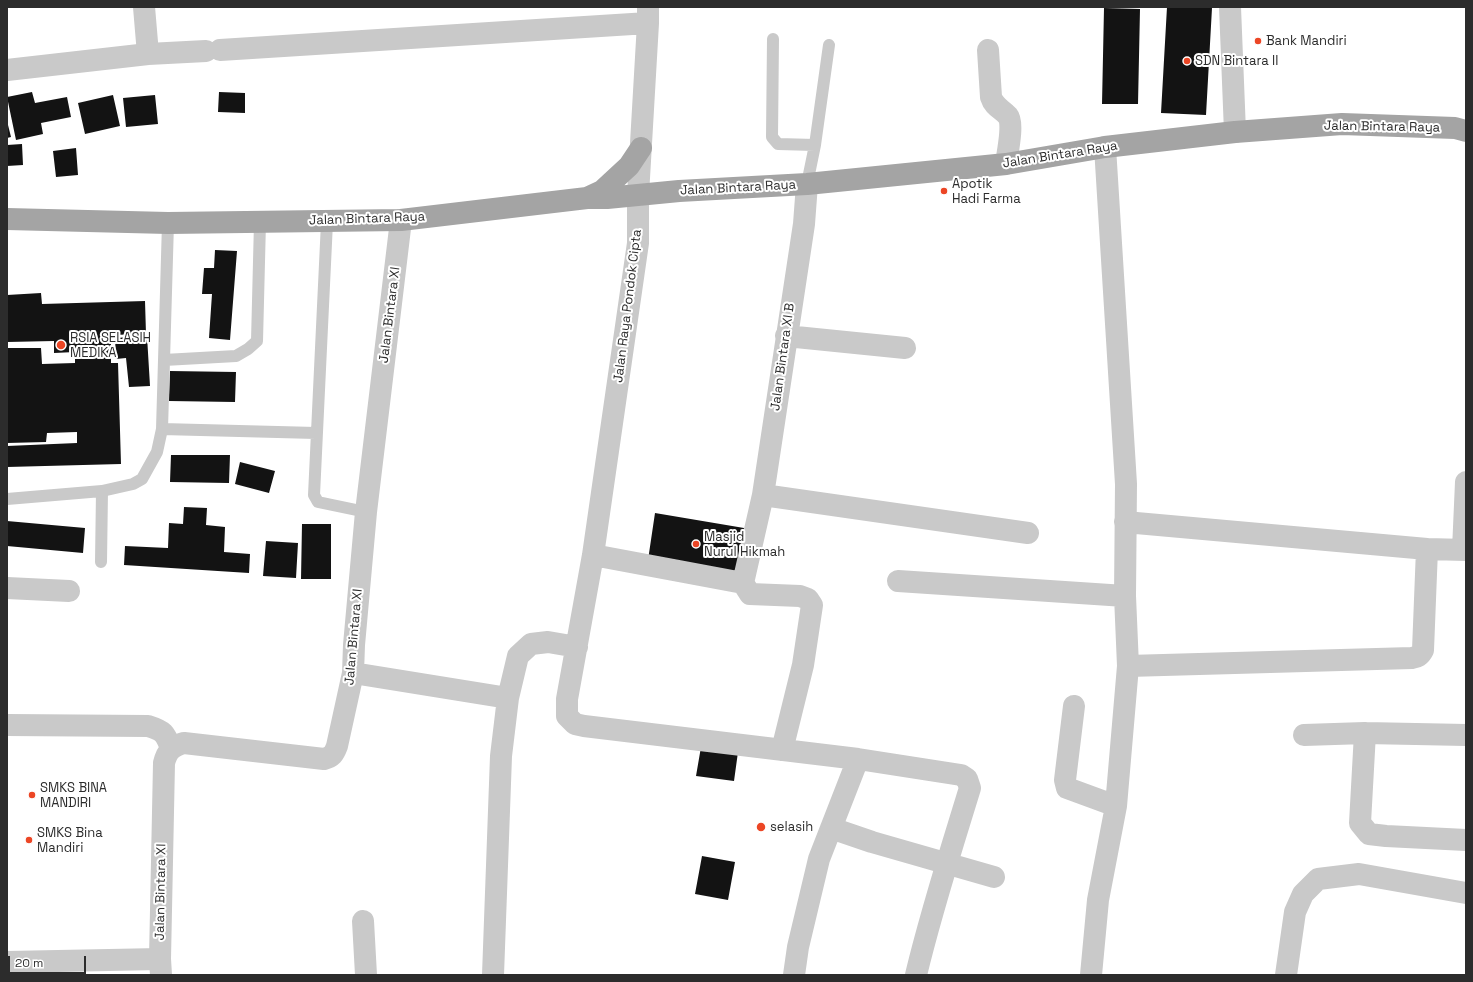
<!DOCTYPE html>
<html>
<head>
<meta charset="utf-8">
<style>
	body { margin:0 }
	#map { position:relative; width:1473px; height:982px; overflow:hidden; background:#fff; font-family:"Space Grotesk",sans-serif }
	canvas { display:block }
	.frame { position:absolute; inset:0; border:8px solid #2c2c2c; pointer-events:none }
	.scale { position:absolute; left:8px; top:956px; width:78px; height:18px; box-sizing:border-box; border:2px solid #2c2c2c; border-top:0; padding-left:5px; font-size:12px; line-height:14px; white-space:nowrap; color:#2c2c2c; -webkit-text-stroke:3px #fff; paint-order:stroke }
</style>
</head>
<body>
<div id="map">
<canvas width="1473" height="982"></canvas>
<div class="frame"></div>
<div class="scale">20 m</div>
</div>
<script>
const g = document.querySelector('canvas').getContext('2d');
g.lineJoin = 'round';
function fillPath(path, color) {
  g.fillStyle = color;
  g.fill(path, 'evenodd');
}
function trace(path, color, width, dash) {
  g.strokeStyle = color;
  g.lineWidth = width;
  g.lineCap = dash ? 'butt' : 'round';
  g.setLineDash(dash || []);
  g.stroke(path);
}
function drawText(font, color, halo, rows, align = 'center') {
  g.font = font + ' "Space Grotesk",sans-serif';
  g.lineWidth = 4;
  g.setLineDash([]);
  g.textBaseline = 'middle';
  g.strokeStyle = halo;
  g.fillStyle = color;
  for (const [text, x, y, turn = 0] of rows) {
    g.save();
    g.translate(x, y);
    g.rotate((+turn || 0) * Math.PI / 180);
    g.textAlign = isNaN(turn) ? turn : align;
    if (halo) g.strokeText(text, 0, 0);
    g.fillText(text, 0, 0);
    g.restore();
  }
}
fillPath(new Path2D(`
	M1167,7L1212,8L1206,115L1161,113Z
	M1104,8L1140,9L1138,104H1102Z
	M32,92L35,103L67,97L71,117L41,123L43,134L16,140L7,97Z
	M219,92L245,93V113L218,112Z
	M113,95L120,126L85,134L78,103Z
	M155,95L158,124L126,127L123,98Z
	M7,121L11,137L7,138Z
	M22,144L23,165L7,166V145Z
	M76,148L78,175L56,177L53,151Z
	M215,250L237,251L230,340L209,338L212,294H202L204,268H214Z
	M41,293L42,304L145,301L146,334L111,335V363H118L121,464L7,467V446L77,443V432L47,433L46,442L7,443V348H41L42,364L75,363V352L54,353V341L7,342V295Z
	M147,336L150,386L129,387L126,358L116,359L115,338Z
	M170,371L236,372L235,402L169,401Z
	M171,455H230L229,483L170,482Z
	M240,462L275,471L269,493L235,484Z
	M184,507L207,508L206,525L225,527L224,552L250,554L249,573L124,565L125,546L168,548L169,523L183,524Z
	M655,513L744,528L737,573L648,560Z
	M7,521L85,528L83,553L7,546Z
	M302,524H331V579H301Z
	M266,541L298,543L296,578L263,576Z
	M701,747L738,752L734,781L696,776Z
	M702,856L735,862L728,900L695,894Z`), '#131313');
trace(new Path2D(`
	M773,39L772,137L778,144L815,145
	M807,184L815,145L829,45
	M327,222L314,495L318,502L366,512
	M164,360L236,356L248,349L257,341L260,222
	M162,429L316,433
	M7,499L102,491L133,484L142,479L157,452L162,429L168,223
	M101,562L102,491`), '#c9c9c9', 12);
trace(new Path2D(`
	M144,7L148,54
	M648,7V23L638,195V243L593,555L567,699V716L575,724L584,726L858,759L961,775L967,779L970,788C951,850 931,912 916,975
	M1230,7L1235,132
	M220,50L648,23
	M988,50L991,97C994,107 1002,109 1008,116C1014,123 1007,155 1006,164
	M7,70L148,54L206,51
	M786,336L905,348
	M763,495L1028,533
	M1125,522L1427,549
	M1463,550L1466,482
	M593,555L743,583
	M898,581L1125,596
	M7,588L69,591
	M1128,666L1412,658C1417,657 1420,656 1423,650L1427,549L1466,550
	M353,673L508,698
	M1074,706L1065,780L1067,788L1116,806
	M7,725L148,726C164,731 165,733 171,748
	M1365,733L1360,823L1369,834L1386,836L1466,840
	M1304,735L1365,733L1466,735
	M782,750L803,665L812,605L808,599L800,596L750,594L743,583L763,495L804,224L807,184
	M831,828L872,842L994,877
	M363,921L366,975
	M7,962L160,959
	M161,975L160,959L164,763C167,751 172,746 184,743L324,759C332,757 334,754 337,746L353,673L354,645L366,512L401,220
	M493,975L501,756L508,698L518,656L531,644L548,642L577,647
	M794,975L798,947L819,859L858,759
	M1091,975L1098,900L1116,806L1128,666L1125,596L1126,484L1105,147
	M1286,975L1295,912L1303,894L1318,879L1359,874L1466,893`), '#c9c9c9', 22);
trace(new Path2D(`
	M587,198L602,191L629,166L641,148
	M7,219L168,223L401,220L587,198H607L679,191L807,184L1006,164L1105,147L1235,132L1342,124L1455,128L1466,131`), '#a4a4a4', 22);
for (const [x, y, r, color] of [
	[1258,41,4,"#ec4625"],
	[1187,61,4,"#ec4625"],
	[944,191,4,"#ec4625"],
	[61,345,5,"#ec4625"],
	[696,544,4,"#ec4625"],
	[32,795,4,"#ec4625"],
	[761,827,5,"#ec4625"],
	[29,840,4,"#ec4625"]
]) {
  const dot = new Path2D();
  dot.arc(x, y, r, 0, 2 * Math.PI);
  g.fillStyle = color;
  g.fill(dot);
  trace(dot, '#fff', 1.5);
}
drawText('13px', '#2c2c2c', '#fff', [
	["Bank Mandiri",1266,41],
	["SDN Bintara II",1195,61],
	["Apotik",952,184],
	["Hadi Farma",952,199],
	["RSIA SELASIH",70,338],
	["MEDIKA",70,353],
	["Masjid",704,537],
	["Nurul Hikmah",704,552],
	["SMKS BINA",40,788],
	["MANDIRI",40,803],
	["selasih",770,827],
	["SMKS Bina",37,833],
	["Mandiri",37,848]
], 'left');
drawText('13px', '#2c2c2c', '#fff', [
	["Jalan Bintara Raya",1382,127,1],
	["Jalan Bintara Raya",1060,155,-9],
	["Jalan Bintara Raya",738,188,-3],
	["Jalan Bintara Raya",367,219,-2],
	["Jalan Raya Pondok Cipta",628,306,-83],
	["Jalan Bintara XI",390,315,-83],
	["Jalan Bintara XI B",783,357,-82],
	["Jalan Bintara XI",354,637,-85],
	["Jalan Bintara XI",161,892,-89]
]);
</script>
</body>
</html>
